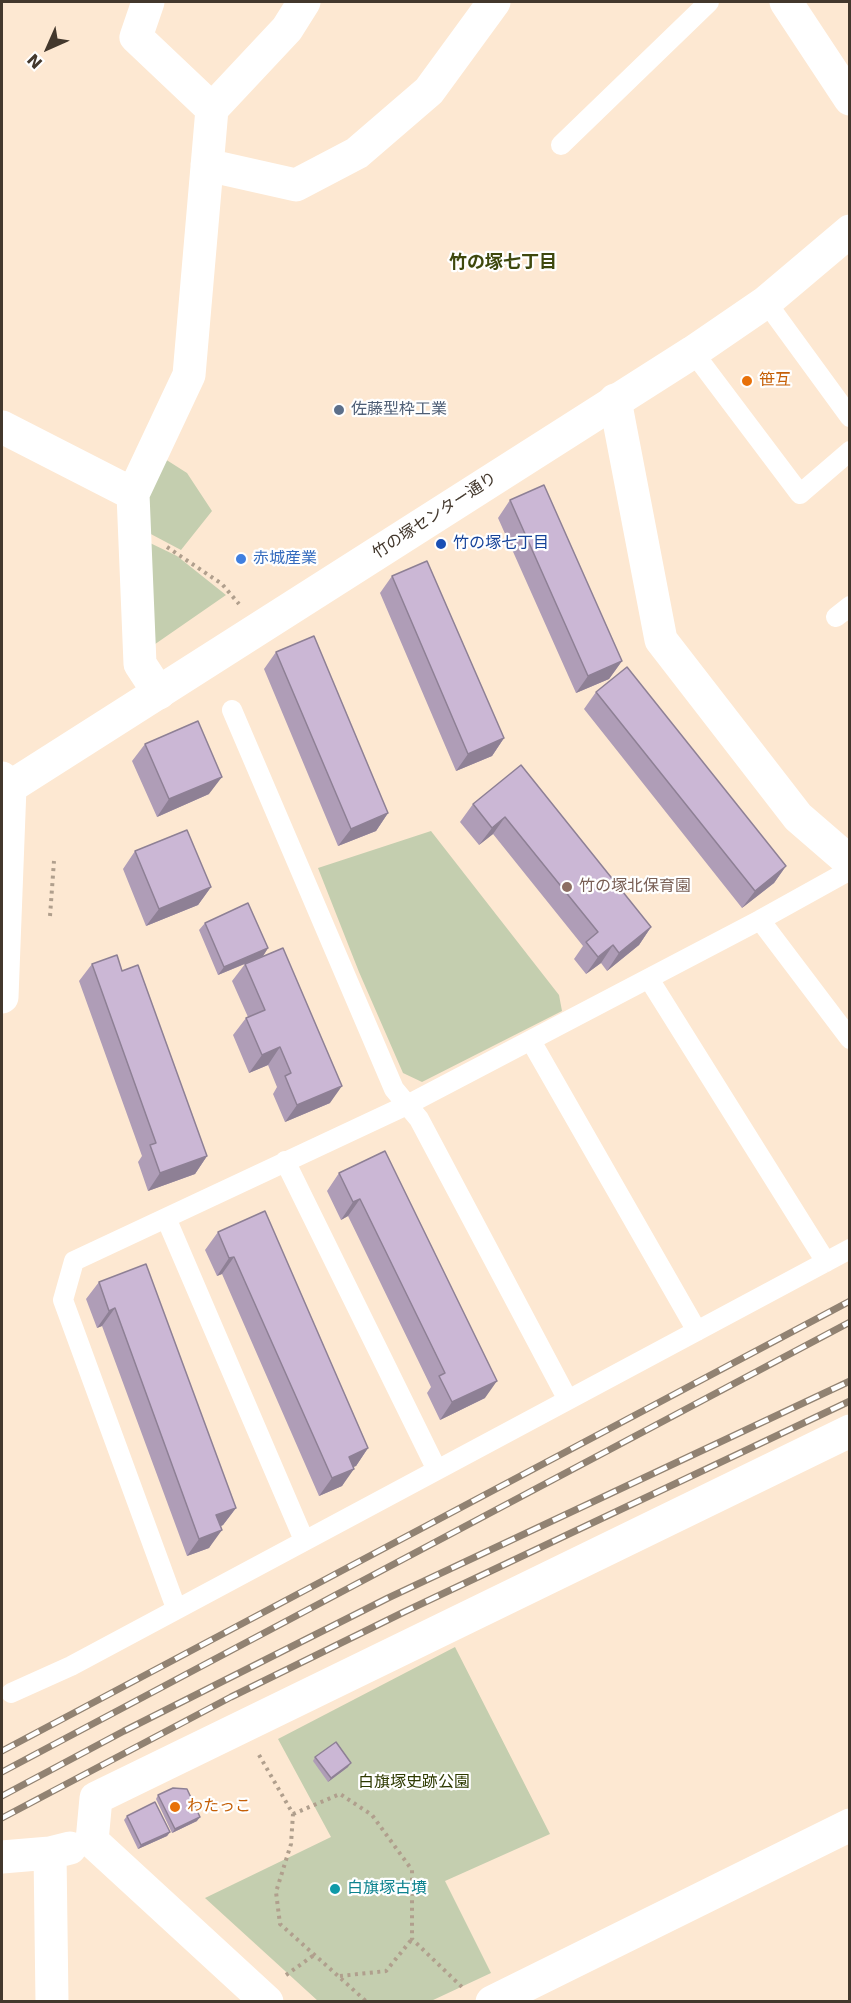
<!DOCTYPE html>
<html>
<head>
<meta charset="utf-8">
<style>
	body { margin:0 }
	#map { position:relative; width:851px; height:2003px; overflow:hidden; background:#fde8d2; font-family:"DejaVu Sans",sans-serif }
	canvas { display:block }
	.frame { position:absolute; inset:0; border:3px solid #43382d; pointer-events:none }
	.north { position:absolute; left:18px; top:18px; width:60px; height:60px; -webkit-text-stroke:4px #fff; paint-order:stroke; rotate:225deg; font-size:16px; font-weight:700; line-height:24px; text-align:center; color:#43382d }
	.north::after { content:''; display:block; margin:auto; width:21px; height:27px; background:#43382d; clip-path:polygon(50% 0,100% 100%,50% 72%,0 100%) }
</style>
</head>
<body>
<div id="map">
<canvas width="851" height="2003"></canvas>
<div class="frame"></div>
<div class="north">N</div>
</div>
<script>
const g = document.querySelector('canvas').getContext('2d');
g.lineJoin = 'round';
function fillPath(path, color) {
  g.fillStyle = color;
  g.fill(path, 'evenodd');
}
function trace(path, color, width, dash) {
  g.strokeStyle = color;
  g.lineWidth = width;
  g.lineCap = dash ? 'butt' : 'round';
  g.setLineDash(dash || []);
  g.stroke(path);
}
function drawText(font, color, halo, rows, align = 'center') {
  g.font = font + ' "DejaVu Sans","Noto Sans JP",sans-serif';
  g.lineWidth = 4.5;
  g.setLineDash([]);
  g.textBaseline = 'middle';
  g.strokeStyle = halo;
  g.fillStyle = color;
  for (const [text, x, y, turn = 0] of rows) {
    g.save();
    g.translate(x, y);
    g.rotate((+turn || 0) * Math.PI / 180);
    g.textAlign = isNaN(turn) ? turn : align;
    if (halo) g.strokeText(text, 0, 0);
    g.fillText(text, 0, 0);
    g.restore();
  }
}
fillPath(new Path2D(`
	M165,459L187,473L212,511L181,550L147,532V493Z
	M148,542L177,556L226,595L148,649Z
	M431,831L559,995L562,1011L422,1082L403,1073L359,972L318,868Z
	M455,1647L550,1834L445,1881L491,1973L431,2001H318L205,1898L331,1837L278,1739Z`), '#c4ceaf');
trace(new Path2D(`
	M167,547L222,584L239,604
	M50,916L54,861
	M259,1755L293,1814L291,1844L276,1892L280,1924L367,2002
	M293,1814L340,1794L372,1815L412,1870V1939L464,1989
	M286,1975L314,1955
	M340,1976L386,1971L412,1939`), '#b09f8d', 4, [3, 4.5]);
trace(new Path2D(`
	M561,145L709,2
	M766,302L850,417
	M693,352L800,494L850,451
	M836,617L850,606
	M232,710L394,1089L419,1119L568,1400
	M760,920L850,1039
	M649,979L826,1262
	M531,1041L697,1331
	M285,1161L437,1470
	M166,1218L304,1540
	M176,1608L63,1300L74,1261L407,1105L760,920L850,870
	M11,1693L71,1666L850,1249`), '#fff', 20);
trace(new Path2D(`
	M148,2L136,37L212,109
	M786,2L850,99
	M207,165L296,185L357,153L429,91L494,2
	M615,400L661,640L798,817L850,862
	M2,427L133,494
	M159,693L140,664L133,494L189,375L212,109L287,29L304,2
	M50,1853L52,2002
	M2,1857L50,1853L70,1848
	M267,2002L92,1841L96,1798L850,1431
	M492,2002L850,1825`), '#fff', 33);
trace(new Path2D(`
	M10,787L693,352L766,302L850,231`), '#fff', 33);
trace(new Path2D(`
	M2,778L10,787L2,997`), '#fff', 33);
const rail = new Path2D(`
	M2,1751L850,1301
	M2,1772L850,1322
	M2,1796L124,1731L388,1598L850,1381
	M2,1818L231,1697L404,1612L850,1401`);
trace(rail, '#918272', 7);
trace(rail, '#fff', 4.5, [14]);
fillPath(new Path2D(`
	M510,500L622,661L609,679L576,693L498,518Z
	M392,576L504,738L492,756L456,771L380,593Z
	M276,652L388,813L376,831L338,846L264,669Z
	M596,692L786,866L774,883L742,908L584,709Z
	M145,744L209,794L157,817L132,761Z
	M521,765L651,927L639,945L607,971L601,963L586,974L574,959L583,946L493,834L479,845L460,822L473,804Z
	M135,851L211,887L198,905L146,926L123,869Z
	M205,923L268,948L263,956L330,1103L285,1122L273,1094L277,1087L268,1065L249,1073L233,1035L246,1018L248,1017L232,981L245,964L218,975L199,930Z
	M92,964L122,971L207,1156L195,1174L148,1191L138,1162L142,1156L79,981Z
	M385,1151L485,1398L440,1420L427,1393L431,1387L348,1216L341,1220L327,1191L339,1173Z
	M218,1232L368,1448L356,1466L353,1467L342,1486L319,1496L222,1274L217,1276L205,1250Z
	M99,1282L236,1508L223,1525L220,1527L209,1548L187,1556L102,1326L97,1328L86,1299Z
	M315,1757L348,1767L328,1782L313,1761Z
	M158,1795L197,1821L172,1833L156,1799Z
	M127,1816L170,1832L167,1836L138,1849L124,1820Z`), '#af9db7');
fillPath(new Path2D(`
	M622,661L609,679L576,693L588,676Z
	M504,738L492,756L456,771L468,754Z
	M222,777L209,794L157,817L169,799Z
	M388,813L376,831L338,846L351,829Z
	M505,817L493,834L479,845L492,828Z
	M786,866L774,883L742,908L755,891Z
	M211,887L198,905L146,926L159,909Z
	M651,927L639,945L607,971L619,953Z
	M613,945L601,963L586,974L598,957Z
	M268,948L263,956L218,975L224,967Z
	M280,1047L268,1065L249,1073L262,1055Z
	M342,1086L330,1103L285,1122L297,1105Z
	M207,1156L195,1174L148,1191L160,1173Z
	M360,1199L348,1216L341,1220L353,1202Z
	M234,1257L222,1274L217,1276L229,1258Z
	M115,1308L102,1326L97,1328L109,1311Z
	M497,1381L485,1398L440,1420L452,1402Z
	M368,1448L356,1466L336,1474L349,1457Z
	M354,1469L342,1486L319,1496L332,1478Z
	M236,1508L223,1525L204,1533L216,1515Z
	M222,1530L209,1548L187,1556L199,1539Z
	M351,1763L348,1767L328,1782L331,1778Z
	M200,1817L197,1821L172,1833L175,1829Z
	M170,1832L167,1836L138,1849L141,1845Z`), '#8e8095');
const building = new Path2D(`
	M544,485L622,661L588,676L510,500Z
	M427,561L504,738L468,754L392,576Z
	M314,636L388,813L351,829L276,652Z
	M627,667L786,866L755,891L596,692Z
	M198,721L222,777L169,799L145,744Z
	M521,765L651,927L619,953L613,945L598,957L586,942L598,932L505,817L492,828L473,804Z
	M187,830L211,887L159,909L135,851Z
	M248,903L268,948L224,967L205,923Z
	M283,948L342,1086L297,1105L285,1076L291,1073L280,1047L262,1055L246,1018L265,1010L245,964Z
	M117,955L122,971L138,965L207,1156L160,1173L150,1145L156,1143L92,964Z
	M385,1151L497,1381L452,1402L439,1376L445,1373L360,1199L353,1202L339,1173Z
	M265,1211L368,1448L349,1457L354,1469L332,1478L234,1257L229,1258L218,1232Z
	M146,1264L236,1508L216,1515L222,1530L199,1539L115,1308L109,1311L99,1282Z
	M336,1742L351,1763L331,1778L315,1757Z
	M173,1788L187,1789L200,1817L175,1829L158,1795Z
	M155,1802L170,1832L141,1845L127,1816Z`);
fillPath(building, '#cbb7d5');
trace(building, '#8e8095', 1.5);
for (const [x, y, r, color] of [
	[747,381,6,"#e8710a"],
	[339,410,6,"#5c6f8a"],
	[441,544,6,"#1a4fb4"],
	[241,559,6,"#3f7fe0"],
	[567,887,6,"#8d6e63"],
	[175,1807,6,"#e8710a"],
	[335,1889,6,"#0f9aa8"]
]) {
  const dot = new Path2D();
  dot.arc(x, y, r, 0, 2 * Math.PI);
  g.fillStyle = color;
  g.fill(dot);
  trace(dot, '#fff', 2);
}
drawText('16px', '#c56008', '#fff', [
	["笹互",759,381],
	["わたっこ",187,1807]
], 'left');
drawText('16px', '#4e5e75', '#fff', [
	["佐藤型枠工業",351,410]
], 'left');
drawText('16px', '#43382d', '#fff', [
	["竹の塚センター通り",435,516,-33]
]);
drawText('16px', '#164399', '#fff', [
	["竹の塚七丁目",453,544]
], 'left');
drawText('16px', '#366cbe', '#fff', [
	["赤城産業",253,559]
], 'left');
drawText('16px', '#785e54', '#fff', [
	["竹の塚北保育園",579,887]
], 'left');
drawText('16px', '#2e3a01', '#fff', [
	["白旗塚史跡公園",414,1783]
]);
drawText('16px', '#0d838f', '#fff', [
	["白旗塚古墳",347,1889]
], 'left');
drawText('bold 18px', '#3e480d', '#fff', [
	["竹の塚七丁目",503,263]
]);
</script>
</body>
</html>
